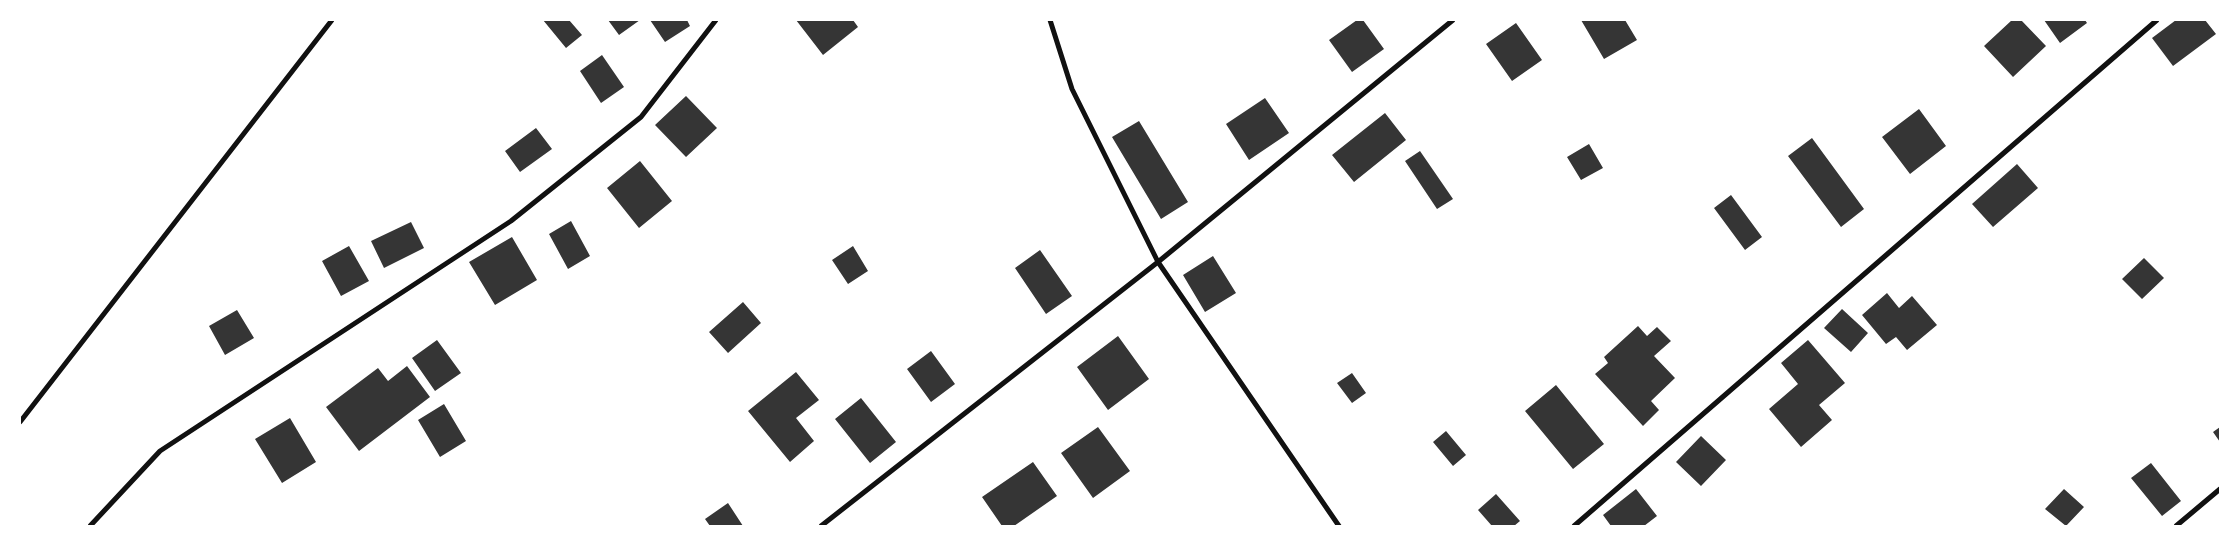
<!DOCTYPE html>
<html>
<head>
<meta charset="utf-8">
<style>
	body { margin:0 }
	#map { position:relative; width:2240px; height:546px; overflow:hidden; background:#fff; font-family:Spectral,serif }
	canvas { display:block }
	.frame { position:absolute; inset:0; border:21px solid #fff; pointer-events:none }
</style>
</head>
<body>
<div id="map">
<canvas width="2240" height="546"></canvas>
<div class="frame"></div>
</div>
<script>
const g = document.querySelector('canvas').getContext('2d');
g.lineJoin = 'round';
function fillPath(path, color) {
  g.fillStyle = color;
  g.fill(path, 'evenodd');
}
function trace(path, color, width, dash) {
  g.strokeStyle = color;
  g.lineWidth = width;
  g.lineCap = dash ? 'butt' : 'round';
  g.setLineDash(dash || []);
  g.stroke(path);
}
fillPath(new Path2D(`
	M543,20H569L582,35L566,48Z
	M608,20H640L619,35Z
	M650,20H687L690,26L665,42Z
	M796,20H853L858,27L823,55Z
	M1357,20H1363L1384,49L1352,72L1329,40Z
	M1581,20H1625L1637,40L1604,59Z
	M2012,20H2021L2046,46L2013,77L1984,46Z
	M2044,20H2085L2087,23L2060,43Z
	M2176,20H2205L2216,34L2173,66L2152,38Z
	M1516,23L1542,60L1512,81L1486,44Z
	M602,55L624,87L601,103L580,71Z
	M686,96L717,128L686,157L655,125Z
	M1265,98L1289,133L1249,160L1226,124Z
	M1919,109L1946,146L1910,174L1882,137Z
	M1385,113L1406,140L1354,182L1332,155Z
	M1139,121L1188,202L1161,219L1112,137Z
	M536,128L552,149L520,172L505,151Z
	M1812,138L1864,209L1841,227L1788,156Z
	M1589,144L1603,168L1581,180L1567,157Z
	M1420,151L1453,199L1437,209L1405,161Z
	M640,161L672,201L639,228L607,188Z
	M2017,164L2038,188L1993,227L1972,204Z
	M1731,195L1762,237L1745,250L1714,208Z
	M571,221L590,256L568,269L549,234Z
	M411,222L424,248L384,268L371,241Z
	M512,237L537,280L495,305L469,262Z
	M349,246L369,281L341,296L322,261Z
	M853,246L868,271L848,284L832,260Z
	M1040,250L1072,296L1046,314L1015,268Z
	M1213,256L1236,293L1205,312L1183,275Z
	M2144,258L2164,278L2142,299L2122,279Z
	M1887,293L1899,308L1912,296L1937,325L1907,350L1896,337L1886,344L1862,315Z
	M743,302L761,323L728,353L709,332Z
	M1842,309L1868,333L1851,352L1824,328Z
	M237,310L254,338L225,355L209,326Z
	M1638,326L1647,336L1657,327L1671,341L1654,356L1675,378L1651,401L1659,410L1643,426L1595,374L1608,363L1604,357Z
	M1118,336L1149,379L1108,410L1077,367Z
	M437,340L461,373L435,391L412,358Z
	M1808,340L1845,383L1819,405L1832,420L1801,447L1769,409L1798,384L1781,363Z
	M931,351L955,384L931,402L907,369Z
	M407,366L430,397L359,451L326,407L378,368L388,381Z
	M796,372L819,400L796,418L814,441L790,462L748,411Z
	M1352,373L1366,393L1352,403L1337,383Z
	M1556,385L1604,444L1573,469L1525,411Z
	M861,398L896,442L870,463L835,419Z
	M444,404L466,441L440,457L418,420Z
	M290,418L316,462L282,483L255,439Z
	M1098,427L1130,471L1093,498L1061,453Z
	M2220,427V442L2213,432Z
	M1446,431L1466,455L1453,466L1433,442Z
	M1701,436L1726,460L1701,486L1676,462Z
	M1033,462L1057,496L1014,526H1002L982,497Z
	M2151,463L2181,501L2162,516L2131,478Z
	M1636,489L1657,516L1644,526H1611L1603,515Z
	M2064,489L2084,507L2066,526L2045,509Z
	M1496,494L1520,521L1514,526H1492L1478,510Z
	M728,503L743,526H710L705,519Z`), '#353535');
trace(new Path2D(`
	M1050,20L1072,89L1158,262L1339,526
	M20,422L332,20
	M90,526L160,451L511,221L641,117L716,20
	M821,526L1158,262L1453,20
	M1574,526L2157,20
	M2176,526L2220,489`), '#111', 5);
</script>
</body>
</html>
